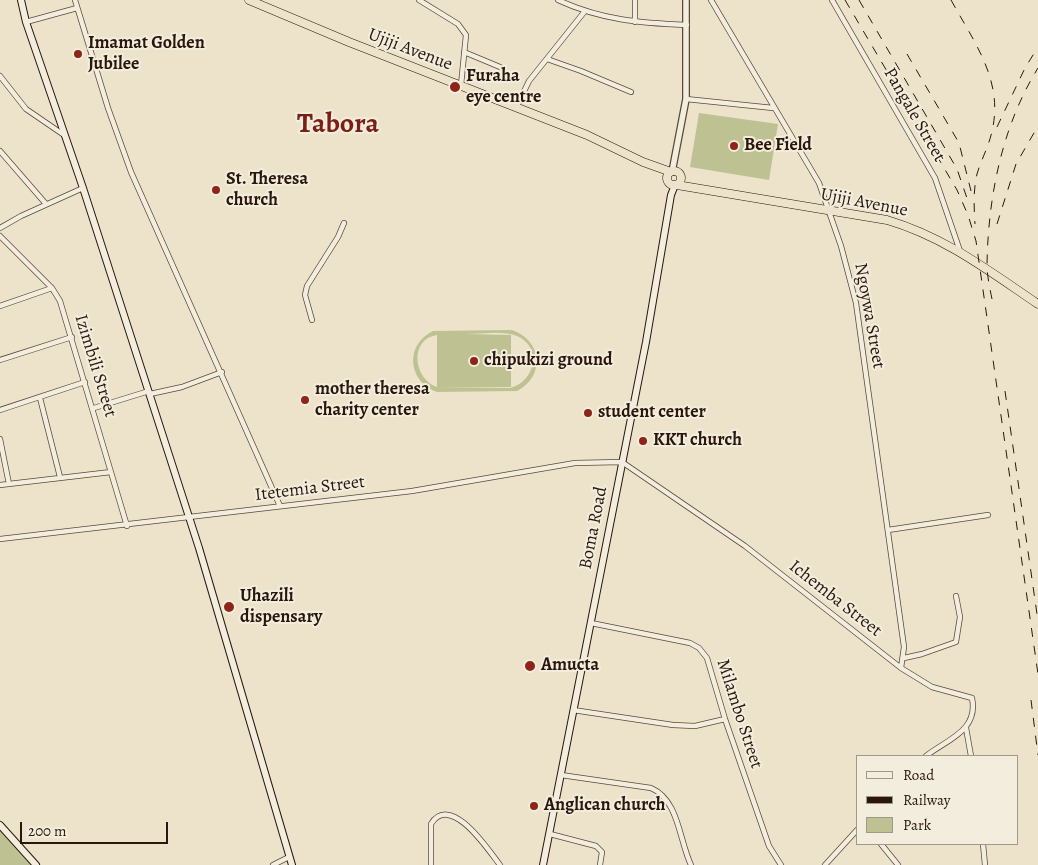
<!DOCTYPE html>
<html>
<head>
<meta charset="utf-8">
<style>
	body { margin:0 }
	#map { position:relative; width:1038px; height:865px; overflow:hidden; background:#ece3ca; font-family:Alegreya,serif }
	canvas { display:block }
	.legend { position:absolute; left:856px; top:755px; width:162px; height:90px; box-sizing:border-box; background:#f3eddd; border:1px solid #a39789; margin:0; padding:6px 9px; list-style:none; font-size:15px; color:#2a160b }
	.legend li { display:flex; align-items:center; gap:10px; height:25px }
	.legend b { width:25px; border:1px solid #a39789 }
	.scale { position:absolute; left:20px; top:822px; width:148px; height:22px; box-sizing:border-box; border:2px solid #2a160b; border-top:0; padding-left:6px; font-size:15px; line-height:18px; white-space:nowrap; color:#2a160b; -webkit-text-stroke:4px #f3eddd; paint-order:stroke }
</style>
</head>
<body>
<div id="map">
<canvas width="1038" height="865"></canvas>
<ul class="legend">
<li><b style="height:6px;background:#f3eddd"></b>Road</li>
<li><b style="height:6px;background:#2a160b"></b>Railway</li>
<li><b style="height:14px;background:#bec293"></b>Park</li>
</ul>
<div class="scale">200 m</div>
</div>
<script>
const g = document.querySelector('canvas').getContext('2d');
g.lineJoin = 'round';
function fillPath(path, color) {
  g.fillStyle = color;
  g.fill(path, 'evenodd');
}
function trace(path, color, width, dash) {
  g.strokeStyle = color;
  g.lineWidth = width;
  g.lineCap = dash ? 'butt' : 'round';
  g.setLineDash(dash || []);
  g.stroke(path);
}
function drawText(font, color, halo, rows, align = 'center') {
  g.font = font + ' Alegreya,serif';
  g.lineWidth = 4;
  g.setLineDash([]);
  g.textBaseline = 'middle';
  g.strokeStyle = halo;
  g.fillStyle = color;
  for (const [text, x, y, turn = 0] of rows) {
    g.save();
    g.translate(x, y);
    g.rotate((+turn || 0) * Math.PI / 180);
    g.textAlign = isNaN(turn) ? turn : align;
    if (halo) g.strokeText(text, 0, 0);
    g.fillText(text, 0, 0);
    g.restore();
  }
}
fillPath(new Path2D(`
	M699,113L778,124L769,180L690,167Z
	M512,330C542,340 546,376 517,391L437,392C408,382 404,345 433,331ZM466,334C481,334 503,330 517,336C543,347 535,382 510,388H437L511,387V335ZM437,335V387C413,379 409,339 437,335Z
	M0,826L34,865H0Z`), '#bec293');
const minor = new Path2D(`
	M75,0L108,108L131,172L280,506
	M419,0L458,24L466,35L461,85
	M558,0C601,20 640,23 687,25
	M635,0V22
	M711,0L819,183L841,246L856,303L904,647L901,668
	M832,0L935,178L960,251
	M26,22L77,8
	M464,52L500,67
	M547,59L581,71L631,92
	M0,76L26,109L64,135
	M686,99L773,108
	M516,108L529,81L585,11
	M0,151L46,204
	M0,228L21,216L83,188
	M0,236L52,288L60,301L127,526
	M0,306L52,288
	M312,320L305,295L307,286L338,237L344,223
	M0,360L72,337
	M150,394L182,387L222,372
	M40,398L60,477
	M94,408L149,391
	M0,410L85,382
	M0,439L9,484
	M0,485L111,472
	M888,530L988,515
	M0,539L412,491L575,463L622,462L745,546L901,668L932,687L972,698C979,731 946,740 926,756
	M591,623L690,643L699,648L707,658L725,719L769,846L781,865
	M904,658L922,654L956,642L960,617L956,596
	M573,710L673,725L695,726L725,719
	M966,728L971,756
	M561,775L651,788C679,800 679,840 691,865
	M550,834L596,846L602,852L600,865
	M881,844L898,865
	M983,844L985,865
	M273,865L289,857
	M431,865V824C451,792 489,851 500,865
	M825,865L857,830`);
const tertiary = new Path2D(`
	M672,172L686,99V0`);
const secondary = new Path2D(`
	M21,0L26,22L83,188L199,548L292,865
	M0,825L36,865
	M543,865L646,342L671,195L675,185`);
const trunk = new Path2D(`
	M249,0L349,42L587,135L643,162L671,172
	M667 178a7 7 0 1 1 14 0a7 7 0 1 1-14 0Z
	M677,185L887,220C945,237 989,271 1038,304`);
trace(minor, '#5a493b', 6);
trace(tertiary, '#5a493b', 8);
trace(secondary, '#2a160b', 8);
trace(trunk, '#2a160b', 9);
trace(minor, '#f3eddd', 4.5);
trace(tertiary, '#f3eddd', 5.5);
trace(secondary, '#f3eddd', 6);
trace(trunk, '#ece3ca', 8);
trace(new Path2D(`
	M845,0L957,190L968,215L976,241L1038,674
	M859,0L957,169L969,204
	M951,0C974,42 1004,81 992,131C989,146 981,160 977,174C973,191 974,207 975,224
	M907,54L959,143L971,191
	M997,127L1025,68L1038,47
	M997,224L1016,164L1038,126
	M992,299C990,289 987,276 987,265C988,197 1002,126 1038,68
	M1005,391L1038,621
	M1031,700L1038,755`), '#2a160b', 1, [9, 9]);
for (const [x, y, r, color] of [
	[78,54,5,"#8f2418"],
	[455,87,6,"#8f2418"],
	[734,146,5,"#8f2418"],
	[216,190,5,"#8f2418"],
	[474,361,5,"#8f2418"],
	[305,400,5,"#8f2418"],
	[588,413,5,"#8f2418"],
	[643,441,5,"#8f2418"],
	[229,607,6,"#8f2418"],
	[530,666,6,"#8f2418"],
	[534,806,5,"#8f2418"]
]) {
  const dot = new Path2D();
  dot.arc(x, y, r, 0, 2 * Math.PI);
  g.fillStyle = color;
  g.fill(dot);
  trace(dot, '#f3eddd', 2);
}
drawText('bold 18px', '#2a160b', '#f3eddd', [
	["Imamat Golden",88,44],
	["Jubilee",88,65],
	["Furaha",466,77],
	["eye centre",466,98],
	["Bee Field",744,146],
	["St. Theresa",226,180],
	["church",226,201],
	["chipukizi ground",484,361],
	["mother theresa",315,390],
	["charity center",315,411],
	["student center",598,413],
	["KKT church",653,441],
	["Uhazili",240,597],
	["dispensary",240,618],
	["Amucta",541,666],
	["Anglican church",544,806]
], 'left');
drawText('18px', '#2a160b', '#f3eddd', [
	["Ujiji Avenue",410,50,21],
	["Pangale Street",914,115,60],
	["Ujiji Avenue",864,203,11],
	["Ngoywa Street",869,316,80],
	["Izimbili Street",95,366,73],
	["Itetemia Street",310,489,-7],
	["Boma Road",594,528,-79],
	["Ichemba Street",835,599,38],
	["Milambo Street",739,714,72]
]);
drawText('bold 28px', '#7a1f14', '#f3eddd', [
	["Tabora",338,125]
]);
</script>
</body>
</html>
